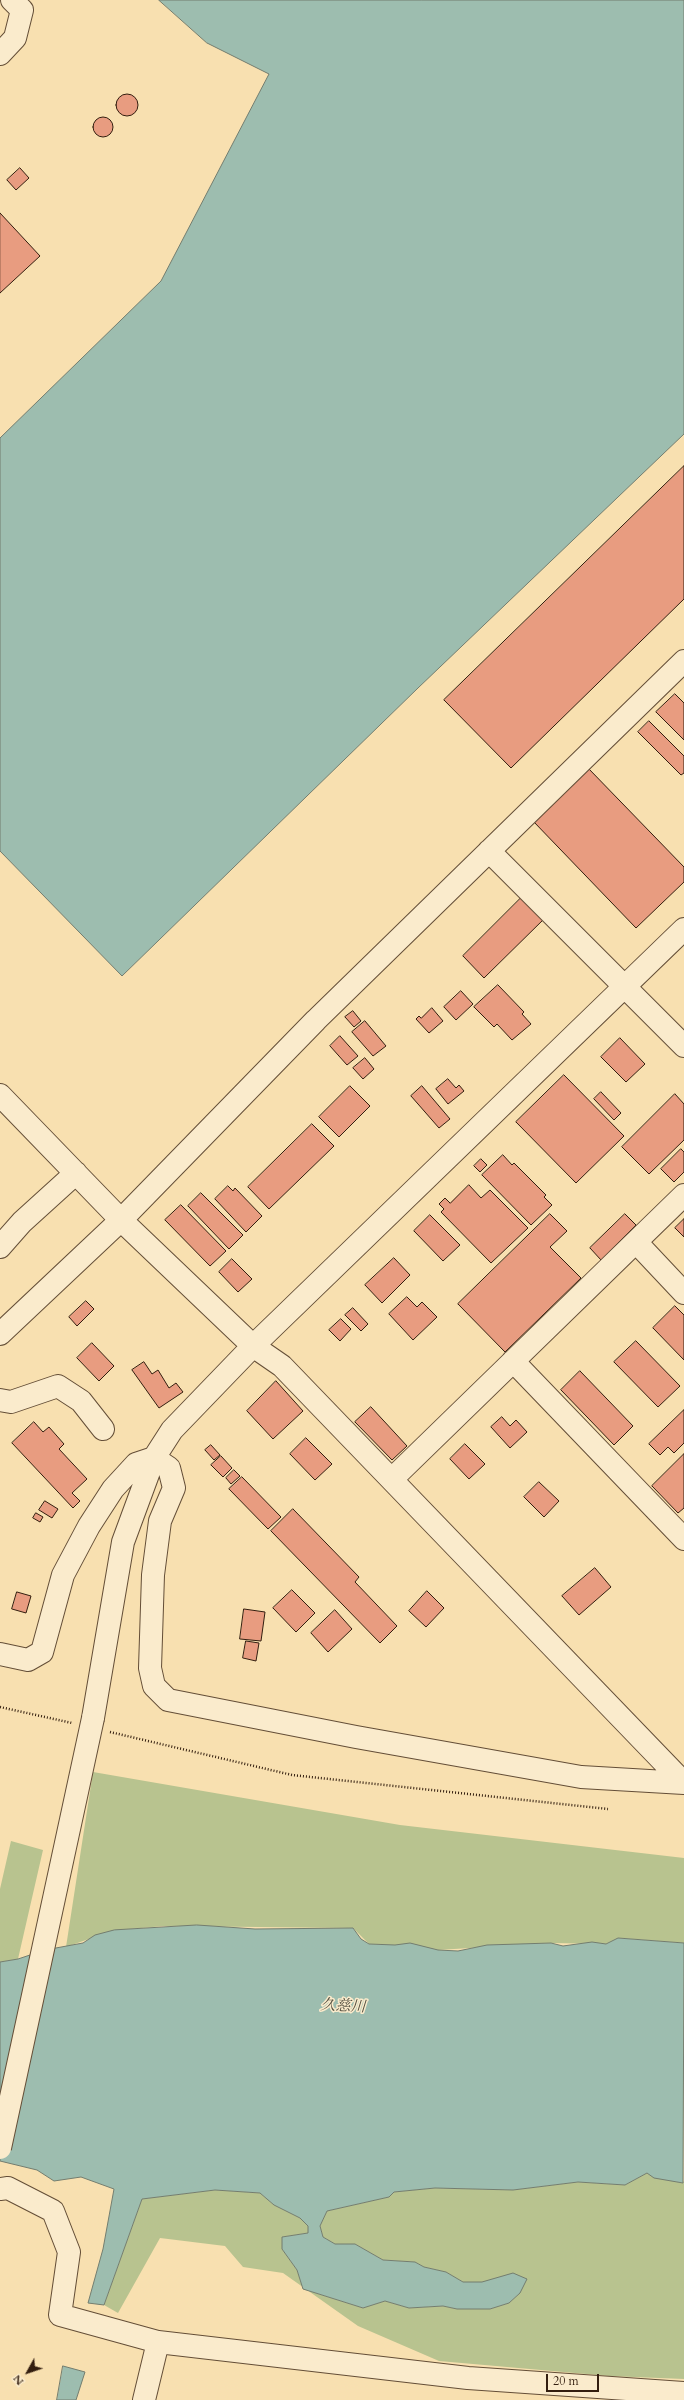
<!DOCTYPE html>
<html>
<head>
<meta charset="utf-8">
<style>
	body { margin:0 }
	#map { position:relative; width:684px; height:2400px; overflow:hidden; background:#f8e0b0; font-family:Cardo,serif }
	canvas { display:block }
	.north { position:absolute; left:8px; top:2352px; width:40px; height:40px; -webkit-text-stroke:3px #faebcc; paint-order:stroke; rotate:230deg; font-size:11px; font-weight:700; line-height:16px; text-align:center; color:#331e0f }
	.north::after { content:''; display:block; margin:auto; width:14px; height:18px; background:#331e0f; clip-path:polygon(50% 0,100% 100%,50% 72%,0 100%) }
	.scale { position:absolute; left:546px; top:2374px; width:53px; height:18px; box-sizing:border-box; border:2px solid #331e0f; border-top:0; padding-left:5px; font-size:12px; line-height:14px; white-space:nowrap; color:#331e0f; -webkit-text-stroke:3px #faebcc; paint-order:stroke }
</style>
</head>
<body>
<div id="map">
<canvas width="684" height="2400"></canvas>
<div class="north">N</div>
<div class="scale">20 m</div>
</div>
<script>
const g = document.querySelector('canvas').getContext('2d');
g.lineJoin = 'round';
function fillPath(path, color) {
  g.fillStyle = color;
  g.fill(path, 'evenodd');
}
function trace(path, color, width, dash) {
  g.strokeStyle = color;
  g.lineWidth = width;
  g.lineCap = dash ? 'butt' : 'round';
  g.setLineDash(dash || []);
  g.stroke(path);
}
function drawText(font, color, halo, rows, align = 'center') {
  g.font = font + ' Cardo,"Noto Serif JP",serif';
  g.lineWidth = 3;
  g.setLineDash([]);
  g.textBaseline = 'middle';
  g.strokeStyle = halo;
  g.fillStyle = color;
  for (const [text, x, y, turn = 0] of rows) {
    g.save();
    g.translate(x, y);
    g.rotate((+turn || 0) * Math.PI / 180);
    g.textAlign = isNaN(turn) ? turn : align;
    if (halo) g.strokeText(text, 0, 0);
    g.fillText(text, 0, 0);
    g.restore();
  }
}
fillPath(new Path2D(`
	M93,1772L400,1825L684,1858V1943L619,1938L606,1944L551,1943L438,1950L369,1944L353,1928L164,1926L130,1929L103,1934L66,1947Z
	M11,1841L43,1850L18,1959L0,1962V1889Z
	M647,2173L682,2183L684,2181V2379L609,2376L439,2361L358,2326L283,2273L243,2267L225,2246L160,2238L118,2313L104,2305L142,2199L215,2190L260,2193L274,2205L300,2218L309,2226L308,2233L282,2237V2249L297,2270L303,2289L363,2308L385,2301L409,2308L443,2306L457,2309H490L509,2303L520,2293L482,2282H463L446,2272L424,2267L415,2262L383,2260L355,2244H335L323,2237L320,2226L327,2211L389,2197L394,2192L435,2188L513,2190L578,2182L625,2185Z`), '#b8c38f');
const water = new Path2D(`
	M159,0H684V434L418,688L122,976L0,851V438L161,281L269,74L207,43Z
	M197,1925L255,1929L353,1928L361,1939L369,1944L395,1945L410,1943L438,1950L458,1951L487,1945L551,1943L563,1946L592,1942L606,1944L618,1938L684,1943L683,2183L654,2178L647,2173L625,2185L578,2182L513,2190L435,2188L394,2192L389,2197L327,2211L320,2226L323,2237L335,2244H355L383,2260L415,2262L424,2267L446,2272L463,2282H482L513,2273L527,2279L520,2293L509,2303L490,2309H457L443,2306L409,2308L385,2301L363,2308L303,2289L297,2270L282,2249V2237L308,2233V2226L300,2218L274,2205L260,2193L215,2190L142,2199L104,2305L88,2303L103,2249L114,2189L81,2177L54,2181L37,2170L0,2161V1962L18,1959L45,1950L83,1943L95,1935L114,1930Z
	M63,2366L85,2372L76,2400H57Z`);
fillPath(water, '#9dbdaf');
trace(water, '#737d6f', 1);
const building = new Path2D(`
	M116 105a11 11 0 1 1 22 0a11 11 0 1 1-22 0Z
	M93 127a10 10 0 1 1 20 0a10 10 0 1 1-20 0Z
	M20,168L29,178L16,190L7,180Z
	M0,213L40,256L0,293Z
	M684,466V599L511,768L444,700Z
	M675,694L684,703V740L656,712Z
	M649,721L684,756V773L681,775L638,732Z
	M588,768L684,867V882L636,928L533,821Z
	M524,895L546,917L484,978L463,956Z
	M498,985L524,1012L522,1014L531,1024L512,1040L497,1024L494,1027L474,1007Z
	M461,991L473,1004L456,1020L444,1007Z
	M432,1008L443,1021L429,1033L416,1019L419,1016L421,1018Z
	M353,1011L361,1021L354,1027L345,1017Z
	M365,1021L386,1046L373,1056L352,1032Z
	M340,1036L358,1056L347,1065L330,1046Z
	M620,1038L645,1064L626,1082L601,1057Z
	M365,1058L374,1069L363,1079L353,1068Z
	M564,1075L624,1136L576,1183L516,1122Z
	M448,1079L456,1088L459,1085L464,1091L448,1104L436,1089Z
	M350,1086L370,1106L339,1137L319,1117Z
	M422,1086L450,1119L439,1128L411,1096Z
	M601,1092L621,1113L614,1120L594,1099Z
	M675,1094L684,1104V1140L649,1174L622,1147Z
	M312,1124L334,1146L269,1209L248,1187Z
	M681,1149L684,1152V1172L674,1182L661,1169Z
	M503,1155L512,1165L514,1163L546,1195L544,1197L552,1205L531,1225L482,1175Z
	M481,1159L487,1165L480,1172L474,1166Z
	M469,1185L481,1198L490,1190L528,1228L491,1263L441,1212L444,1209L439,1204L445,1198L450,1203Z
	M228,1186L233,1191L235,1188L262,1216L246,1232L215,1199Z
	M201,1193L243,1235L229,1249L188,1206Z
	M181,1205L226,1251L210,1266L165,1220Z
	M550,1214L567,1231L550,1247L581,1278L505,1352L458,1304Z
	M625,1214L636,1225L601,1260L590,1248Z
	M430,1215L460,1245L443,1261L414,1231Z
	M684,1219V1237L675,1228Z
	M394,1258L410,1275L382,1303L365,1285Z
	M232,1259L252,1279L238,1292L219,1272Z
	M407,1297L417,1307L422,1302L437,1317L413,1340L389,1314Z
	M86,1301L94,1309L77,1326L69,1317Z
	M675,1306L684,1315V1360L653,1328Z
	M353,1308L368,1324L361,1331L345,1315Z
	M341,1319L351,1329L340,1341L329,1330Z
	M636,1341L680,1386L658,1407L614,1362Z
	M92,1343L114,1366L99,1381L77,1358Z
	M144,1362L152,1374L158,1370L169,1388L176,1383L183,1392L159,1408L132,1370Z
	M580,1371L633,1426L614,1445L561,1390Z
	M276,1381L303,1411L273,1439L247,1411Z
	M371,1407L407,1446L392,1460L355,1422Z
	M684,1410V1443L674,1453L668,1447L660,1455L649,1444Z
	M502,1417L510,1426L516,1420L527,1432L510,1448L491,1427Z
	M34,1422L43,1432L49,1427L64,1444L59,1449L87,1479L72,1493L80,1501L73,1508L12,1443Z
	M306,1438L332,1464L315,1480L290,1454Z
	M465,1444L485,1464L469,1479L450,1459Z
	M211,1445L220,1455L214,1460L205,1450Z
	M684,1454V1508L678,1513L652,1486Z
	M221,1456L232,1468L223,1477L211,1465Z
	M234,1470L240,1476L231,1484L226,1478Z
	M242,1477L281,1517L268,1529L229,1489Z
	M539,1482L559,1501L544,1517L524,1497Z
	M45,1501L58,1509L52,1518L39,1510Z
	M293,1509L359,1577L355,1582L397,1626L380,1643L271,1531Z
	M36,1513L43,1517L40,1522L33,1518Z
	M595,1568L611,1587L579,1615L562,1596Z
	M292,1590L315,1613L296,1632L273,1608Z
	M427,1591L444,1608L426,1627L409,1611Z
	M17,1592L31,1596L26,1613L12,1609Z
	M244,1609L265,1612L261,1641L240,1639Z
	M335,1610L352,1629L328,1652L311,1633Z
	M246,1641L259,1643L256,1661L243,1658Z`);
fillPath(building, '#e89c80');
trace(building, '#331e0f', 1);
const minor = new Path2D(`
	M0,54L15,38L22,10L12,0
	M489,851L684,1046
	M0,1095L121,1220L253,1346L282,1366L684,1783
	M636,1242L684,1293
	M0,1247L22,1222L76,1173
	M0,1334L121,1220L316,1020L684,661
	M513,1361L684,1539
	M0,1400L11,1402L58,1386L81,1401L103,1429
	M392,1479L684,1195
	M0,1654L28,1660L42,1652L63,1575L89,1526L113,1489L136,1464L154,1458L169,1468L174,1488L160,1521L153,1575L150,1668L154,1686L168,1700L356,1737L581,1777L684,1783
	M93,1718L123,1542L154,1458L172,1430L253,1346L684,929
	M0,2189L8,2188L53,2211L69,2252L60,2315L158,2342
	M144,2400L158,2342L468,2378L684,2393`);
trace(minor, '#644e37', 24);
trace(new Path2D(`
	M0,1707L72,1723
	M110,1732L292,1775L608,1809`), '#331e0f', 2.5, [1, 2]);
trace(minor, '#faebcc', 22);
const minorBridge = new Path2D(`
	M0,2148L93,1718`);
trace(minorBridge, '#644e37', 24, []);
trace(minorBridge, '#faebcc', 22);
drawText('italic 15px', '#534e3f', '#faebcc', [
	["久慈川",343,2007,3]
]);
</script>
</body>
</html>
